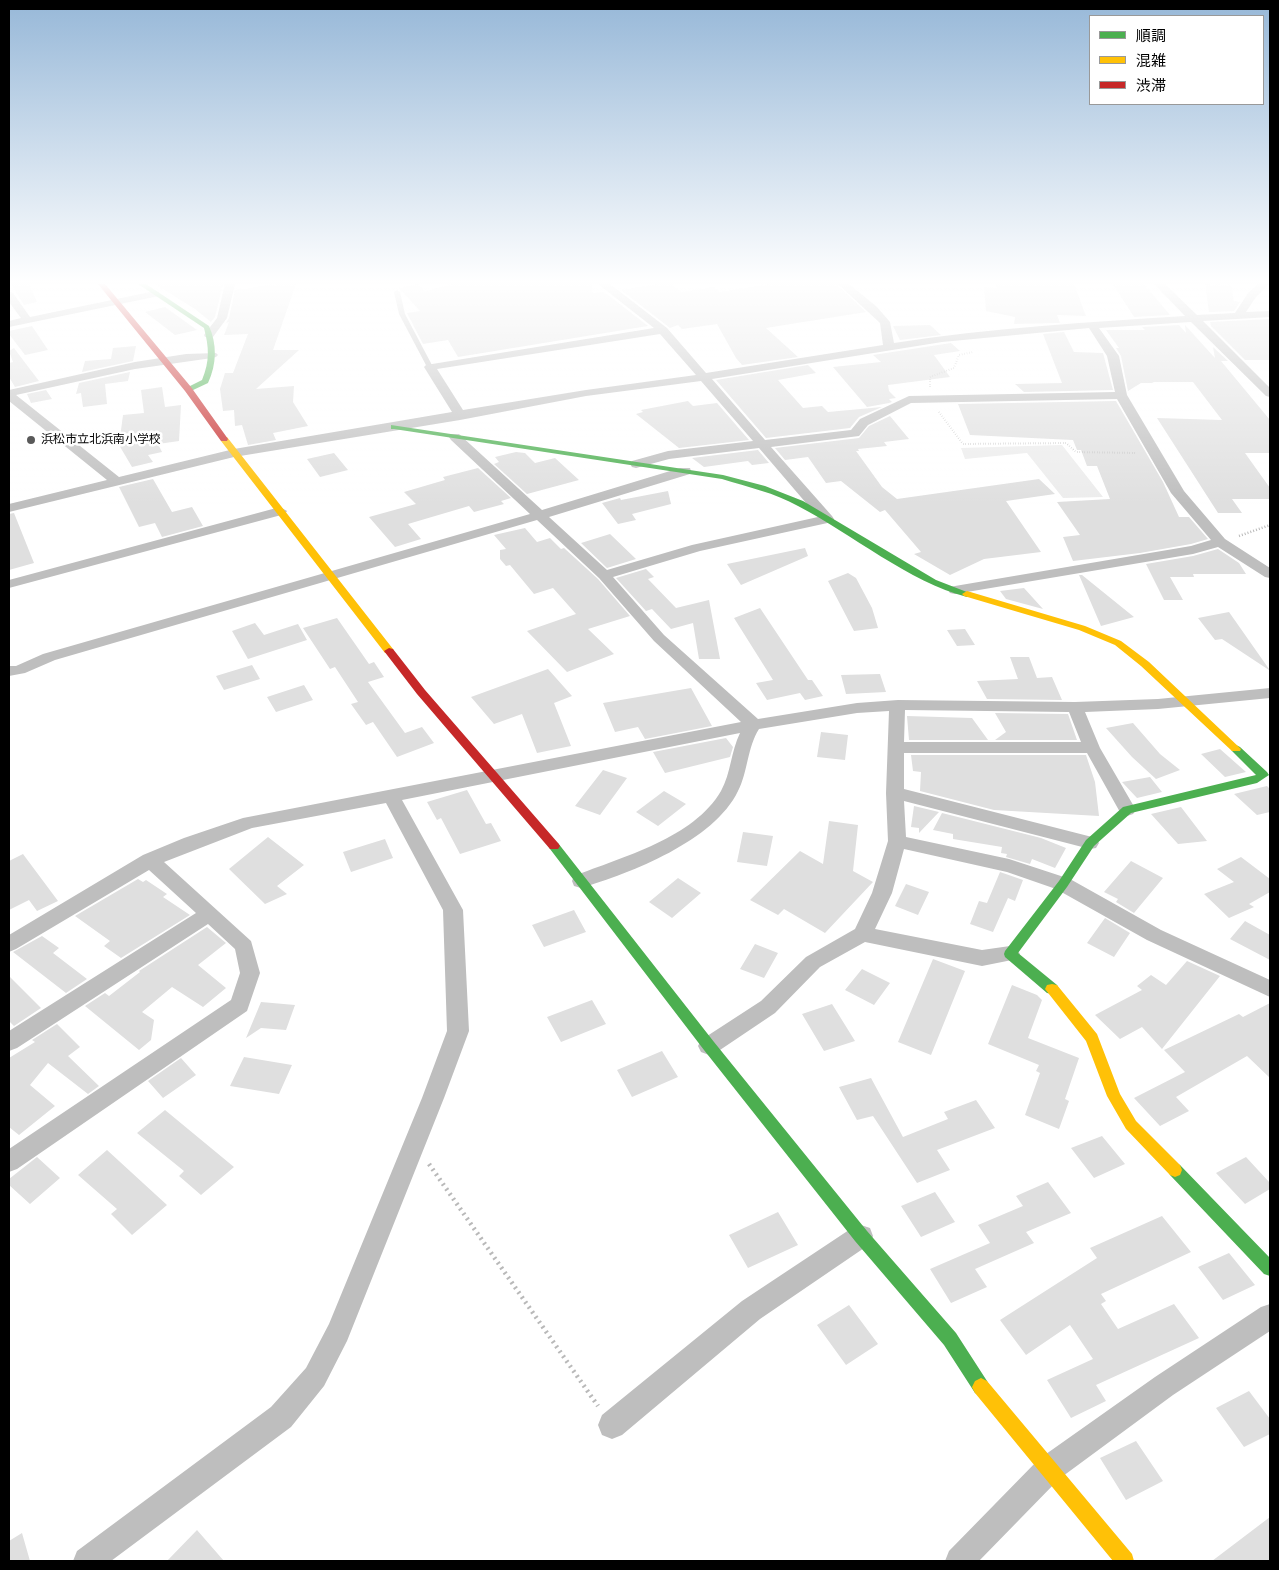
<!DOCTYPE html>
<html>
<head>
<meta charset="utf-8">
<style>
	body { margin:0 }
	#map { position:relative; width:1279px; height:1570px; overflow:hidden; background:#fff; font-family:"Sofia Sans Condensed","Noto Sans JP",sans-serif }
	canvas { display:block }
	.frame { position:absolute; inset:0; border:10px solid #000; pointer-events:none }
	.legend { position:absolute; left:1089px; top:15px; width:175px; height:90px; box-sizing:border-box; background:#fff; border:1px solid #999; margin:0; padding:6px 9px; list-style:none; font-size:15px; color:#000 }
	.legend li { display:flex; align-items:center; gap:10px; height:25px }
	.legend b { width:25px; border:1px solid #999 }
</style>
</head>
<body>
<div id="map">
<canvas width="1279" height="1570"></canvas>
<div class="frame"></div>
<ul class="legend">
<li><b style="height:6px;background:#4caf50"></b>順調</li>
<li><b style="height:6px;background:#ffc107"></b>混雑</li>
<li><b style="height:6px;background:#c62828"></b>渋滞</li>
</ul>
</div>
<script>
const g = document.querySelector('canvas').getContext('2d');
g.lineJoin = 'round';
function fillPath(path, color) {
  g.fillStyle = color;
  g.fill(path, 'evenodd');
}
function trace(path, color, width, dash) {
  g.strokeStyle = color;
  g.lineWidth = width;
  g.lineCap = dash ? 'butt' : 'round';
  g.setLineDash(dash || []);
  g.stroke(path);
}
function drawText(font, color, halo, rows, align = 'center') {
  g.font = font + ' "Sofia Sans Condensed","Noto Sans JP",sans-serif';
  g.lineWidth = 5;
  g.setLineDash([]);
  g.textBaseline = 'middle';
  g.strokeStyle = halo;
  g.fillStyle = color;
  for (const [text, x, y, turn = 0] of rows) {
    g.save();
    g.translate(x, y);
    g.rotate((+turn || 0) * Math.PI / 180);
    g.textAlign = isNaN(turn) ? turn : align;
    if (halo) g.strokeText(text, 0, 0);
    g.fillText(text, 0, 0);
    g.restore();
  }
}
fillPath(new Path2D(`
	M1062,445L1103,497L1063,498L1027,453L965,459L961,448Z`), '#ececec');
fillPath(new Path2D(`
	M11,284H29L37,302L24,305Z
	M155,284H223L215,317L211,322L195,309Z
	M277,284H296L273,350H299L256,389L294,386L293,402L308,426L273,433L276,440L248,445L242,425L235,426L234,410L223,411L220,389L225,373H233L248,334L224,335L229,322L226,323L229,318L235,290Z
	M418,284L425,291L452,284H591L593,293L602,292L607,294L648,326L458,357L448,340L423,344L407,313L420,311L399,288Z
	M659,284H671L682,292L714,287L720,292L768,284H836L866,312L766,328L798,357L742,365L736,358L717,324L682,329L678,325L670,328L621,290Z
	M997,284H1074L1086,316L1057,315L1060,323L1014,324L1015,317L986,311L984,287L996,288Z
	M1113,284H1144L1170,315L1134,317Z
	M1205,284L1231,285L1234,301L1240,302L1234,311L1209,312Z
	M165,307L197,330L175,335L145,312Z
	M1270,319V360H1245L1211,326L1210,322Z
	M930,325L941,335L900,340L893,326Z
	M1179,325L1186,333L1185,325L1215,358L1213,347L1228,361H1221L1270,420V453H1245L1270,488V499H1232L1242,513H1218L1157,418L1222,420L1193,382H1152L1154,383H1141L1128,391L1121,356L1116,348H1119L1106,330H1145L1142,327Z
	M32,326L48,350L25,355L9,334V331Z
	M1064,332L1074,352L1103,353L1113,390L1024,392L1015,384L1062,383L1043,334Z
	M951,343L960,351L934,355L950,377L888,385L889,391L896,398L889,399L892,402L889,403L867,407L833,367L881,362L873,355Z
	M136,346L133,361L82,372L85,361L111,359L113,348Z
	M14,348L23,360L39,381L15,387L9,377V363L13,362L9,351Z
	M808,365L816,373L778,380L803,408L822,406L828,412L882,407L859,417L850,428L766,438L716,380Z
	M130,372L128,381L105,384L107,404L83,407L81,393L76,394L79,383Z
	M162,387L165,407L181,405L179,441L158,444L162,452L148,455L153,462L132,467L119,445L123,415L144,413L141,390Z
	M46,390L52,399L31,403L27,394Z
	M688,401L693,406L717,403L749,440L679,448L636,414L643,412L641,410Z
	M1116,401L1163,482L1179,517H1189L1208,539L1191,544L1140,553L1073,561L1063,537L1080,535L1057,502L1110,499L1097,466H1087L1081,450H1077L1073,440L970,435L958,404Z
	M890,416L909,439L884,442L887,446L858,449L859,451H856L882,487L897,499L1039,479L1055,494L1006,501L1041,552L984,559L950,575L914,554L921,552L885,510L880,512L841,481L826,483L808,457L785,460L775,448L859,438L869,426Z
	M758,450L769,463L752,465L748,461L704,467L692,458Z
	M516,452L525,453L535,463L555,458L579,480L527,494L494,464L499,462L495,457Z
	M334,453L348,470L320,477L307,459Z
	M478,468L511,498L501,501L504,504L474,512L469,506L408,524L421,539L395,547L369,517L416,504L404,492L445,480L443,477Z
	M153,479L172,512L192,507L203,526L162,537L155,523L139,527L119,487Z
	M668,491L671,504L632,514L636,520L618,524L602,503L620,498L621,500Z
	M14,513L34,563L9,570V514Z
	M525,528L537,542L550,538L561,549L564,548L598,579L630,616L588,629L614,654L567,672L527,631L576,614L553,588L534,594L510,565L506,566L500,559V550L506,549L494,535Z
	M610,534L636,559L607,568L581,543Z
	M805,548L808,556L741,585L727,564Z
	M1218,549L1239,563L1246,574H1193L1194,577H1170L1183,600H1164L1146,564L1193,556Z
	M646,569L654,577L648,579L676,608L709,600L720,659H699L693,623L671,629L652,609L646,611L616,578Z
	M848,573L856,578L872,608L878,628L854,631L828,581Z
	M1079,575H1082L1134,617L1101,626Z
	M1024,588L1043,609L1006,599L1000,591Z
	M760,608L808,680H812L823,696L805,700L800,693L767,700L756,683L773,680L734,618Z
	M1229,612L1269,669V670L1222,639L1215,640L1198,618Z
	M337,618L369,664L374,662L384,677L368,682L405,733L422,727L434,743L397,757L373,722L366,725L351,704L358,702L335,667L330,669L303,628Z
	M255,623L264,635L298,624L307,640L248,659L232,631Z
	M965,629L975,645L957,646L947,630Z
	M1010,657H1029L1037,678L1052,677L1062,700L987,699L977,681L1018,679Z
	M252,665L260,679L224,690L216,676Z
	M548,669L572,696L554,703L571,746L537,753L522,714L494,724L471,697Z
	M880,674L886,692L846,694L841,675Z
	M304,685L313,700L276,712L267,697Z
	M691,688L712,726L645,739L638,727L615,732L603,703Z
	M995,713L1068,714L1077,740H995L1006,732Z
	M907,716L972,718L988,740H909Z
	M1133,723L1160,754L1180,770L1156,779L1132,757L1106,728Z
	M821,732L848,735L845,760L817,757Z
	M726,738L733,747L730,757L665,773L653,752Z
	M1220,749L1246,772L1225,777L1201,754Z
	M911,755H1086L1095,782L1099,816L994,810L920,791L921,772L913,771Z
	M603,770L627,778L600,815L575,806Z
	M1150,777L1162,792L1137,798L1122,782Z
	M1267,786L1270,789V812L1257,815L1234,794Z
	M467,790L486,824L491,823L501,841L460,854L441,818L437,820L427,802Z
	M664,791L686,804L658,826L636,812Z
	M914,806L939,812L919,833V828L911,827Z
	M1181,807L1207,841L1178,844L1151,814Z
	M942,813L1041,838L1066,848L1055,868L1032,859L1030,864L1006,857L1007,854L1001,853L1002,847L953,839V834L933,830Z
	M829,821L858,825L853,871L873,882L825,933L784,909L778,915L750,900L800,851L823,864Z
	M743,832L773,836L767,866L737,862Z
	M268,837L304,865L277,886L287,894L265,904L229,869Z
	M385,839L393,858L351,872L343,852Z
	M23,854L58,901L37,911L29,900L9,910V861Z
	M1241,857L1270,879V892L1249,904L1254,907L1229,918L1204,894L1234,882L1217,869Z
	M1131,861L1163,878L1134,913L1116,902L1118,899L1104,892Z
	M1000,872L1023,880L1015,901L1008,898L993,932L970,924L979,901L987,903Z
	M678,878L701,893L672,918L649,902Z
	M138,879L143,882L146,880L167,894L163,897L190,915L121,958L104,946L110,941L75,916Z
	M906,884L929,892L918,915L895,906Z
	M574,910L586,932L544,947L532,925Z
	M1105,918L1130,933L1114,957L1087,943Z
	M1245,921L1270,935V960L1230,939Z
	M207,927L226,943L198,965L226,988L203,1007L172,987L142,1012L154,1020L151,1040L139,1050L85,1006L105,993L109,996L140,972L139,971Z
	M42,936L59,948L53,953L87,979L66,993L13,952Z
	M755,944L778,953L764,978L740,969Z
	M933,959L965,971L931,1055L898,1042Z
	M1187,961L1220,976L1162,1049L1142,1027L1120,1039L1095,1015L1142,990L1137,986L1151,975L1166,985Z
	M862,969L890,983L874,1005L845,990Z
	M9,976L41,1008L14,1026L9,1021Z
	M1012,985L1037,995L1042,1000L1028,1038L1079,1058L1065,1099L1069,1101L1059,1129L1025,1115L1040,1073L1036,1071L1039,1065L988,1044Z
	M592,1000L606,1024L561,1042L547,1017Z
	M261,1002L295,1005L286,1030L261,1028L246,1038Z
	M1270,1003V1078L1247,1056L1176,1097L1189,1111L1160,1126L1134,1098L1185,1072L1164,1050L1239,1014L1243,1017Z
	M832,1004L855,1041L824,1051L802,1014Z
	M57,1024L80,1047L68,1056L99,1086L88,1094L48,1063L30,1085L55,1106L19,1135L9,1127V1058L35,1042L32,1040Z
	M662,1051L678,1077L632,1097L617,1070Z
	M244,1057L292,1065L279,1094L230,1086Z
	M181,1058L196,1075L163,1098L148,1081Z
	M871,1078L903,1137L948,1119L944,1112L976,1100L995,1128L937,1150L950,1170L917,1183L873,1116L857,1120L839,1087Z
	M165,1110L234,1167L201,1195L179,1176L184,1171L137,1133Z
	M1102,1136L1125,1164L1094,1178L1071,1148Z
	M107,1150L167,1205L132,1235L111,1214L117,1209L78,1175Z
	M37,1157L60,1178L30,1204L9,1185V1179Z
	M1246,1157L1270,1183V1189L1245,1204L1216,1173Z
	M1048,1182L1071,1213L1026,1232L1034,1243L975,1269L987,1287L951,1303L930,1269L990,1243L978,1225L1023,1206L1016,1196Z
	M935,1192L955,1222L921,1237L901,1206Z
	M778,1212L798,1245L748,1268L729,1235Z
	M1162,1216L1191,1252L1101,1294L1106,1301L1101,1304L1118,1329L1174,1304L1199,1338L1096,1385L1106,1401L1071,1418L1047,1380L1093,1359L1070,1325L1026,1355L1000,1320L1097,1258L1090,1248Z
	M1229,1253L1255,1285L1223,1300L1198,1267Z
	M849,1305L878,1344L846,1365L817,1325Z
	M1249,1391L1270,1419V1434L1244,1447L1216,1408Z
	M1136,1441L1163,1481L1126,1500L1100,1458Z
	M1270,1517V1561H1212Z
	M197,1530L224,1561H167Z
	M22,1533L30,1561H9V1541Z`), '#dfdfdf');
trace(new Path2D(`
	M930,387V377L954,368L959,355L973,352
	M939,412L963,444L1066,443L1076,452L1136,453`), '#b9b9b9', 2, [0.5, 2]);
trace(new Path2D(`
	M1239,536L1270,525`), '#b9b9b9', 2.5, [1, 2]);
trace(new Path2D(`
	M429,1164L598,1406`), '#b9b9b9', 4.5, [2, 4]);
fillPath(new Path2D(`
	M397,290L400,292L405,314L433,367L432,368L427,367L399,314L394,292Z`), '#bebebe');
fillPath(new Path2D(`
	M225,284H235L227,318L213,337H205L204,335L217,318Z
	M598,284H610L667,328L706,373L883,345L880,323L838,284H849L877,307L890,322L894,343C990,328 1088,322 1185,316L1154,284H1165L1197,315L1235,313L1248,293L1258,284H1269L1256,297L1246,312L1270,311V317L1203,321L1270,388V397L1266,396L1191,322L1099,328L1119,356L1127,395L1184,491L1225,539L1270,568V578L1265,577L1218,547L1193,554L955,594L950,593L948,590L950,587L955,586L1191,546L1211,540L1171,493L1117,399L911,403L868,425L859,436L771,447L832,516L834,519L832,522L700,551L613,577L664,635L758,719L857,703L898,700L1075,702L1158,699L1270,688V698L1158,709L1085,712L1100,748L1136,810L1133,814L1127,816L1121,814L1087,753H904V789L1096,838L1099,843L1096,848L1090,849L904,801L906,837L1009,859L1070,879L1161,930L1270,980V997L1147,940L1056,889L1007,872L904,849L892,893L875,929L982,950L1010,946L1017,949L1020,954L1017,959L982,966L865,942L820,967L775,1013L717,1052L709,1055L701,1052L698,1046L701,1040L761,1001L806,957L855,929L872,893L888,841L886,793L889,711L857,713L759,729C747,748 748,772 738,791C714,841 631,873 581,888L574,886L572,881L574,876C622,857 694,838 721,791C731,773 731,751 740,733L402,800L463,910L469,1031L444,1098L347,1341L324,1386L291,1427L111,1561H73L77,1551L271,1407L306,1368L329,1324L422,1098L447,1031L443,910L386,803L252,828L164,862L251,941L260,973L247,1011L17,1169L9,1172V1149L231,1000L240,973L235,949L208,924L17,1048L9,1051V1031L196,913L149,870L16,949L9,952V935L143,855L184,838L243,818L741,722L654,641L599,578L537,520L55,660L25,673L9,676V666H16L43,654L530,514L451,440L449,437L451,434H459L542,510L680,468H690L691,471L690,474L549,517L607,570L692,545L818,517L759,448L669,459L636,468L632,467L630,464L632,461L668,451L753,441L701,381L586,396L460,420L234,457L9,512V504L107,480L9,401V390L135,362L186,354L216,353L218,355L216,357L212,358L135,369L16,395L119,477L234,449L452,412L424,367L426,365L654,328ZM1089,328L1107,356L1115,392L909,396L860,419L851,430L765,440L712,379L942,342ZM660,334L696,375L586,390L463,410L437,369ZM905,710L1069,712L1081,742H904Z
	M155,291L159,292V296L9,327V321L21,318L9,302V292L13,293L30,317Z
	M280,507L287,511L285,514L9,588V580Z
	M861,1225L870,1228L873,1236L870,1244L760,1319L622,1435L612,1439L602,1435L598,1425L602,1415L742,1301L852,1228Z
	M1270,1304V1331L1173,1395L1059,1479L979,1561H945L949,1551L1039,1459L1155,1377L1261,1307Z`), '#bebebe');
fillPath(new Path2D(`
	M138,284H146L209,326C217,344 217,364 208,383L191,391L184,389L202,380C210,361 209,347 204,328Z
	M391,425L723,475L765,486L803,501L936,580L972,594L967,597C909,582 852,534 798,506C775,493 748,487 722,479L394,429H391Z
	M1236,745L1240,747L1267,772L1269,775L1257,783L1131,813L1094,846L1067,887L1018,953L1057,985L1059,989L1057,993L1052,994L1047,993L1005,957L1004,954L1005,951L1059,881L1086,840L1123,807L1256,775L1232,751L1231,749L1232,747Z
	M554,842L558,843L714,1042L867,1231L956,1333L987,1381L990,1387L987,1393L981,1396L975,1393L944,1345L855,1241L704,1050L550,849L548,846L550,843Z
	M1175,1163L1180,1165L1270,1258V1276L1264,1274L1170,1175L1168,1170L1170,1165Z`), '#4caf50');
fillPath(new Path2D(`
	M221,437H227L393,649L394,651L393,653H385L221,441Z
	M967,591L1085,626L1121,641L1149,662L1241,749L1240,751H1232L1141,666L1115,645L1079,630L964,596L962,594Z
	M1052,984L1057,985L1097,1034L1120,1094L1136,1121L1180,1165L1182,1170L1180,1175L1175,1177L1170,1175L1126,1129L1107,1096L1086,1041L1045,989L1047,985Z
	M981,1378L987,1381L1132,1554L1134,1561H1113L975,1393L972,1387L975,1381Z`), '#ffc107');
fillPath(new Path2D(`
	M98,284H105L191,387L228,439L227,441H221L185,391Z
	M389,648L393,649L425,690L558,843L560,846L558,849H550L417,694L384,651Z`), '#c62828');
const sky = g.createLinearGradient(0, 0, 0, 504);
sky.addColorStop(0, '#97b8d8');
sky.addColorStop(0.56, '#fff');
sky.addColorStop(1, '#ffffff00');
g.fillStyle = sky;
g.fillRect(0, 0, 1279, 504);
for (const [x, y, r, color] of [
	[31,440,5,"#595959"]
]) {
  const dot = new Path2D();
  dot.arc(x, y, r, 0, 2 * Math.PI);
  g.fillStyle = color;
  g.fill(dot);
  trace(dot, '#fff', 2);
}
drawText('12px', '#000', '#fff', [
	["浜松市立北浜南小学校",41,440]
], 'left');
</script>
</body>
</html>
